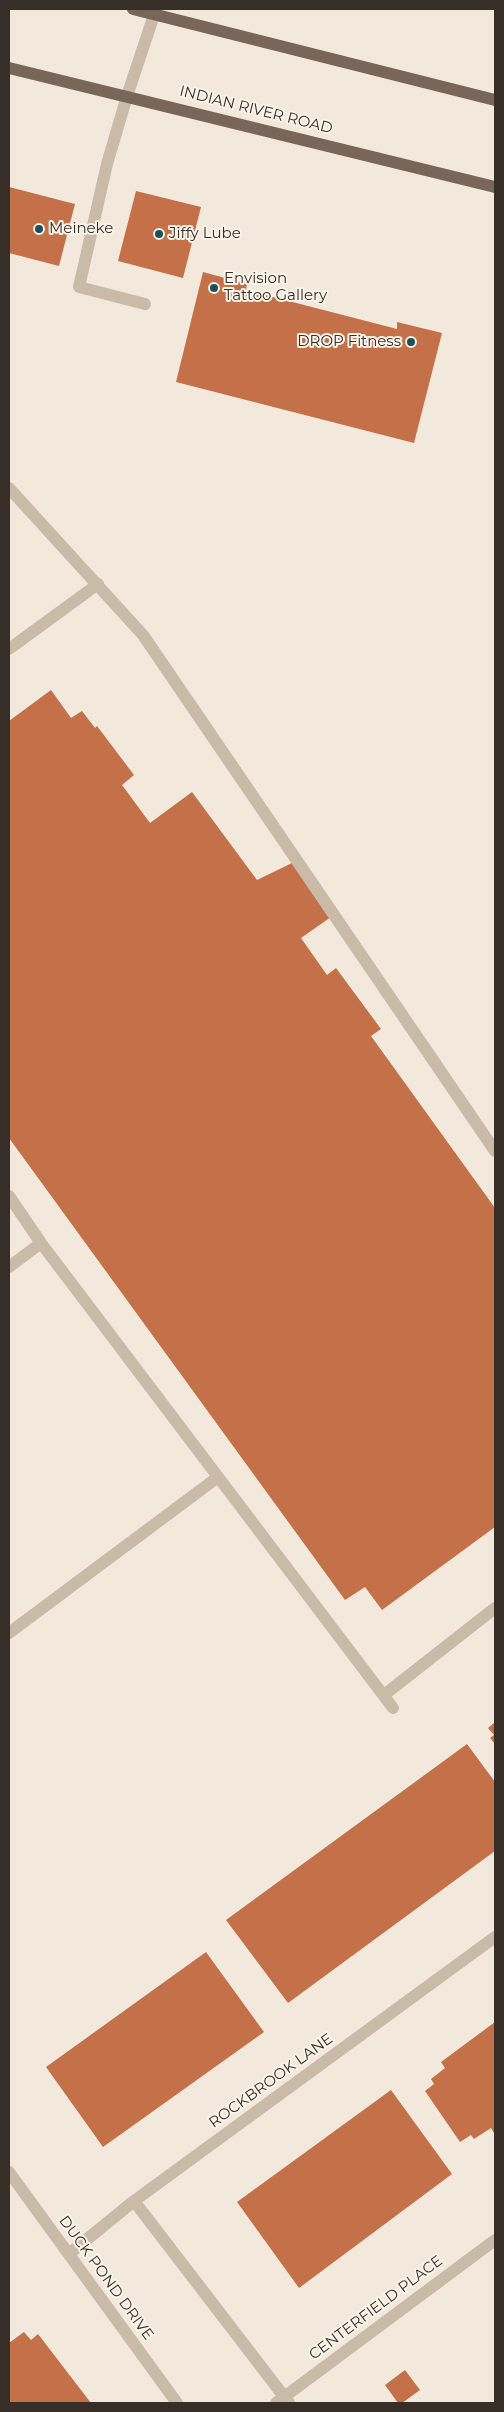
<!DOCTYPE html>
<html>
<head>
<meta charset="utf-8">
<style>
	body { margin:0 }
	#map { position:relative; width:504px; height:2412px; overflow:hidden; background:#f2e9dc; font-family:Montserrat,sans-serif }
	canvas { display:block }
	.frame { position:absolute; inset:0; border:10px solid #372e28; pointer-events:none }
</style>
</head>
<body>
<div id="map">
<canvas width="504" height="2412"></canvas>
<div class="frame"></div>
</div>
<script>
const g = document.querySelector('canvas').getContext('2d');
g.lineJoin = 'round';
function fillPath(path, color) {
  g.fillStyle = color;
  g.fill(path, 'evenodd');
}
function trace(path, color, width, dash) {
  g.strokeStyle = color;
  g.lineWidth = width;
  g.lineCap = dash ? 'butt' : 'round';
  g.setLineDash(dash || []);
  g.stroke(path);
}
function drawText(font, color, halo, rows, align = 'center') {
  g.font = font + ' Montserrat,sans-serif';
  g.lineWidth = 4;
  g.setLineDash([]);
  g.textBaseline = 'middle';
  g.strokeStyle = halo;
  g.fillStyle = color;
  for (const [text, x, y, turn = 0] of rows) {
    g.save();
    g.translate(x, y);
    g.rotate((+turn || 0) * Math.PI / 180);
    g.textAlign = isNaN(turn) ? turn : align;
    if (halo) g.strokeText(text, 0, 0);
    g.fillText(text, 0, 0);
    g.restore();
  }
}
fillPath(new Path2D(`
	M9,187L75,204L59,266L9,253Z
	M136,191L201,207L183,278L118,261Z
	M203,272L247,284L246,290L397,329V322L442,333L414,443L176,382Z
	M51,690L71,718L82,711L95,728L97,726L134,775L122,785L150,823L192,792L257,880L292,863L331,917L301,938L327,975L336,968L381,1029L371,1036L495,1208V1527L382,1610L365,1587L345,1600L9,1138V721Z
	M495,1722V1744L490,1738L494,1735L488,1728Z
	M467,1744L495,1782V1851L288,2003L226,1920Z
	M206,1952L264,2032L103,2147L46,2067Z
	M495,2022V2135L491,2128L474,2139L471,2135L460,2142L425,2091L434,2084L431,2079L445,2068L441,2062Z
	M391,2090L452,2174L299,2288L237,2202Z
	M24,2332L31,2340L38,2334L91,2403H9V2343Z
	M405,2370L420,2390L402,2403H398L385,2385Z`), '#c47048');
trace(new Path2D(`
	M127,96L107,164L79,287L145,304
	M9,488L143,635L495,1151
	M9,649L98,584
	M9,1196L41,1243L393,1708
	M9,1267L41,1243
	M9,1633L218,1477
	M384,1695L495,1608`), '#cabaa8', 12);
trace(new Path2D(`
	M127,96L156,9
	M9,2172L177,2403
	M134,2201L289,2403
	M69,2254L134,2201L495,1937
	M276,2403L495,2240`), '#cabaa8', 12);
trace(new Path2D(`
	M133,9L495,100
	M9,68L495,187`), '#79665a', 12);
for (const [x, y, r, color] of [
	[39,229,5,"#1e5058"],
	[159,234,5,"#1e5058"],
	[214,288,5,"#1e5058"],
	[411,342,5,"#1e5058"]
]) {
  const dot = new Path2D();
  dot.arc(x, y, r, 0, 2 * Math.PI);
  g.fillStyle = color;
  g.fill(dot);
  trace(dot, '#f9f3e9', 2);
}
drawText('15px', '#372e28', '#f9f3e9', [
	["INDIAN RIVER ROAD",256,110,14],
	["ROCKBROOK LANE",271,2081,-36],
	["DUCK POND DRIVE",106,2278,54],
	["CENTERFIELD PLACE",376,2308,-37]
]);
drawText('15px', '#372e28', '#f9f3e9', [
	["Meineke",49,229],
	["Jiffy Lube",169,234],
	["Envision",224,279],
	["Tattoo Gallery",224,296],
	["DROP Fitness",401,342,"right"]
], 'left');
</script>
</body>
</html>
